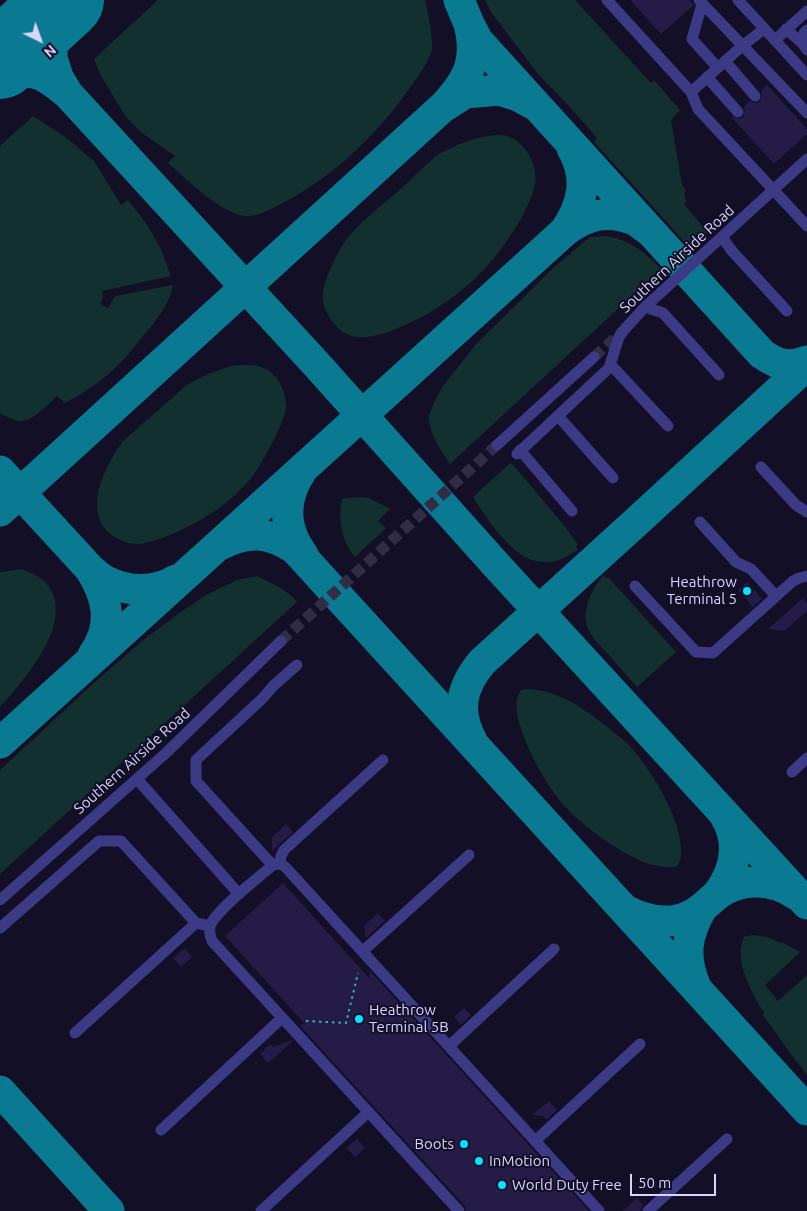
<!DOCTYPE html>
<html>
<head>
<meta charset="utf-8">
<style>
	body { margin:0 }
	#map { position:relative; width:807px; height:1211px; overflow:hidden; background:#130f26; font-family:Ubuntu,sans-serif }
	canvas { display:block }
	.north { position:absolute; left:15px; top:15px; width:50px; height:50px; -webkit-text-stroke:4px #130f26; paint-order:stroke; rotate:138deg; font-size:14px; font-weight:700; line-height:20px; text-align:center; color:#d9d4ff }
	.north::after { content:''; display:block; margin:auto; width:18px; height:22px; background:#d9d4ff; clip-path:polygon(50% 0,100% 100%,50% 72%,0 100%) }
	.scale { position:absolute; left:630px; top:1174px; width:86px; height:22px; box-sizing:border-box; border:2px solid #d9d4ff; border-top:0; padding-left:6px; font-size:15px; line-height:18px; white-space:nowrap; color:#d9d4ff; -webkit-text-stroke:4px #130f26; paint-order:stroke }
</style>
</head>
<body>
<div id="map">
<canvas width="807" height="1211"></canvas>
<div class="north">N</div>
<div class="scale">50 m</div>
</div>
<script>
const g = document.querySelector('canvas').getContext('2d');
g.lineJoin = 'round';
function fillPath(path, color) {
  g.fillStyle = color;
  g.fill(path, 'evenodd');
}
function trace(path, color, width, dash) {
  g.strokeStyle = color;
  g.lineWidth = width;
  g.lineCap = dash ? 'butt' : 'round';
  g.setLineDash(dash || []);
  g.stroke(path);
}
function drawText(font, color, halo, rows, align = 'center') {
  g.font = font + ' Ubuntu,sans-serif';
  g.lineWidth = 4;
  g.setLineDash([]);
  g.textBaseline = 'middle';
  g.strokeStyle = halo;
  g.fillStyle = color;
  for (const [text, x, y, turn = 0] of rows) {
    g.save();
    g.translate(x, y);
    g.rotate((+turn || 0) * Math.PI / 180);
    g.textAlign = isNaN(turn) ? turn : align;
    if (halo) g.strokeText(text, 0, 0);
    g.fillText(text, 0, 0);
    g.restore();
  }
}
fillPath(new Path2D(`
	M158,0H425C428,12 433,37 432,49C430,59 420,74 414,82C380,132 335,176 281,204C271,209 257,217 245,216C218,212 188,180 168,163L175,156L142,133L126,117L101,76L94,59Z
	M485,0H575L651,83L654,80L680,110L671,120L682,185L686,190L684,193L686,202L684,204L708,233L691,249L594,142L597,138L570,107L538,74L491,12Z
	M33,116L64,136L94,161L121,205L128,200L146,223L160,247L171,276L102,291L103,297L100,304L108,308L115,296L173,285C169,307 153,324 139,341C131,351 123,361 113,370C99,383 82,394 65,403L57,396C49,403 33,421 22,421C15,422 7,416 0,414V146Z
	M496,135C500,135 504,135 507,136C518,139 527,150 531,159C536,169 537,181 533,192C522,225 490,268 463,289C443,306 420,319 396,329C376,337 352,344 336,326C330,319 324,310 323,300C321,284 339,247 350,235C363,220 382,205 397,192C407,183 416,175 425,166C430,162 434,157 439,154C458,144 475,137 496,135Z
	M606,236C631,241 644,251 661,269L450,464L441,451L433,436L428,418L434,402L443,386L476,344L553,268L590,237Z
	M243,365C248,365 254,365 258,366C276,370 286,389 286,407C286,420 261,466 251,478C246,484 239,491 233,497C212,516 168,540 139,544C127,545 110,537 103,526C87,499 107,465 122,442L188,384L208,374L231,366Z
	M510,463L514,466L563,524L578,545L576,546L578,550C569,555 560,561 550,562C542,563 534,561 527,558C507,549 484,515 473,497Z
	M356,497L369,498L390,509L378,521L386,528L355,557C341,540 338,520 342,499Z
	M23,569C30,573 41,577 46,583C78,620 24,680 0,707V572Z
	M603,575L606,578L608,577L676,652L637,687C627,676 618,665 608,654C602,648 595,641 590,633C579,612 591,592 603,575Z
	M257,576C271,583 287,589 297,602L0,874V770L96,681L142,641L178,614L206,595L237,580Z
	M525,689C549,689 570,700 589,713C602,723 616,733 628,744C648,766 670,801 678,830C680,841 685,858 676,867C666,868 656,866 646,863C619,853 578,823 560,801C545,781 531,758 523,734C518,720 512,704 521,690Z
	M753,935L767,937L781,943L782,942L800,952L765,985L778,1001L807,975V1075L790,1053L763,1015L764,1013C752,993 733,961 744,937Z`), '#12302f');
trace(new Path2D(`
	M67,0L59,10L52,33V58L58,77L68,94
	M459,0L469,24L478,41L762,354C778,365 789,368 807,361
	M0,74C10,73 22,71 33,73C46,75 58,86 68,94L317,365L498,567L807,904
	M445,106L465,93L499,90L518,96L533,104
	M565,231C583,204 589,178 572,148
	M0,471L90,569C108,597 114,626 93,655
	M301,472C287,493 283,516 294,540C297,546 301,552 304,557
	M0,511L444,106C469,79 478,60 469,24
	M220,545C249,530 269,532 295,549L807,1110
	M90,569C95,573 100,578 106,581C128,592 155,593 176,580
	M472,741C456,711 461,687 482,662L634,524L807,365
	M0,743L565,231C587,215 607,209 634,220C640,223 645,228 650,231
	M717,895C735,871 742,844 725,816
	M625,910C646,921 669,926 691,915C702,910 709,901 718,894C743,877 773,879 797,895
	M696,987C683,958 686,935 702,908
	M0,1091L109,1211`), '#0a7a92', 31);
trace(new Path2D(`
	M0,60L65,0`), '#0a7a92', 78);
fillPath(new Path2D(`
	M630,0H689L694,5L661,34Z
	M767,85L807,129V134L774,164L732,118L733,117L739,119L743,117L745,111L744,107L750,101L756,103L760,101L762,95L761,91Z
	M747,582L762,599L753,607L738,590Z
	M803,598L807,603V611L784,631L768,629Z
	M286,824L293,832L272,851V837Z
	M283,883L370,979L369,970L589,1211H466L465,1206L300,1026L304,1023L225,936Z
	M378,913L385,921L366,938L364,926Z
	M184,948L192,957L181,967L173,958Z
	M464,1008L471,1015L461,1025L454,1017Z
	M292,1040L293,1041L268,1063L260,1054L270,1044L273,1047Z
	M549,1101L557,1110L547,1119L543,1116L532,1115Z
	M357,1139L365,1148L355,1157L346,1148Z
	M637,1198L643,1205L640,1211H623Z`), '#241b47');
trace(new Path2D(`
	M594,357L623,331
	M281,641L497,445`), '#312d47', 11, [11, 5.5]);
trace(new Path2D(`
	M306,1021L346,1023L358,973`), '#2fb8b0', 2, [2.5, 4]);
trace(new Path2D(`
	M607,0L691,92
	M699,0L807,113
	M738,0L807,75
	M702,4L692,39L718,68
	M764,29L742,46L691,92L698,109L807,226
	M786,29L803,44L807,50
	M775,40L807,11
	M803,44L804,33L807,30
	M725,61L755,96
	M707,77L738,112
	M722,237L732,251L787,311
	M645,307L663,313L719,375
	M611,365L668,426
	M558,416L613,478
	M497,445L594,357
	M520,450L572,511
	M517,454L609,368L619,337L624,330L645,307L807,159
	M761,467L796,505L807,512
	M700,522L736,562L751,569L776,596
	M635,586L696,652L713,653L793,581L799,578L807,576
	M792,772L807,758
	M137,779L239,894
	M280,863L281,856L284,850L383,760
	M273,865L266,858L196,781V760L263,698L273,686L297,665
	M0,900L166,753L281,641
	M0,928L99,841H121L196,923L210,926
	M363,951L469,855
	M75,1033L196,923
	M449,1046L554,949
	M161,1130L282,1018
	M535,1141L640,1044
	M261,1211L363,1117
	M459,1211L212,941C210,936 209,931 210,926C215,911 260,876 273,865C281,863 284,865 289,871L599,1211
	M648,1211L727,1139`), '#3d3a85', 11);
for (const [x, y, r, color] of [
	[747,591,5,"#00e5ff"],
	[359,1019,5,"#00e5ff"],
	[464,1144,5,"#00e5ff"],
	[479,1161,5,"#00e5ff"],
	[502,1185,5,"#00e5ff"]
]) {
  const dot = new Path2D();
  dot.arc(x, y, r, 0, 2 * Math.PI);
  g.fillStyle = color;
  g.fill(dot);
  trace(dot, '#130f26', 2);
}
drawText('15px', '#d9d4ff', '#130f26', [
	["Southern Airside Road",677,259,-43],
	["Southern Airside Road",132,761,-42]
]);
drawText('15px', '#d9d4ff', '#130f26', [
	["Heathrow",737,582,"right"],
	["Terminal 5",737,599,"right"],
	["Heathrow",369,1010],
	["Terminal 5B",369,1027],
	["Boots",454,1144,"right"],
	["InMotion",489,1161],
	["World Duty Free",512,1185]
], 'left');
</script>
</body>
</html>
